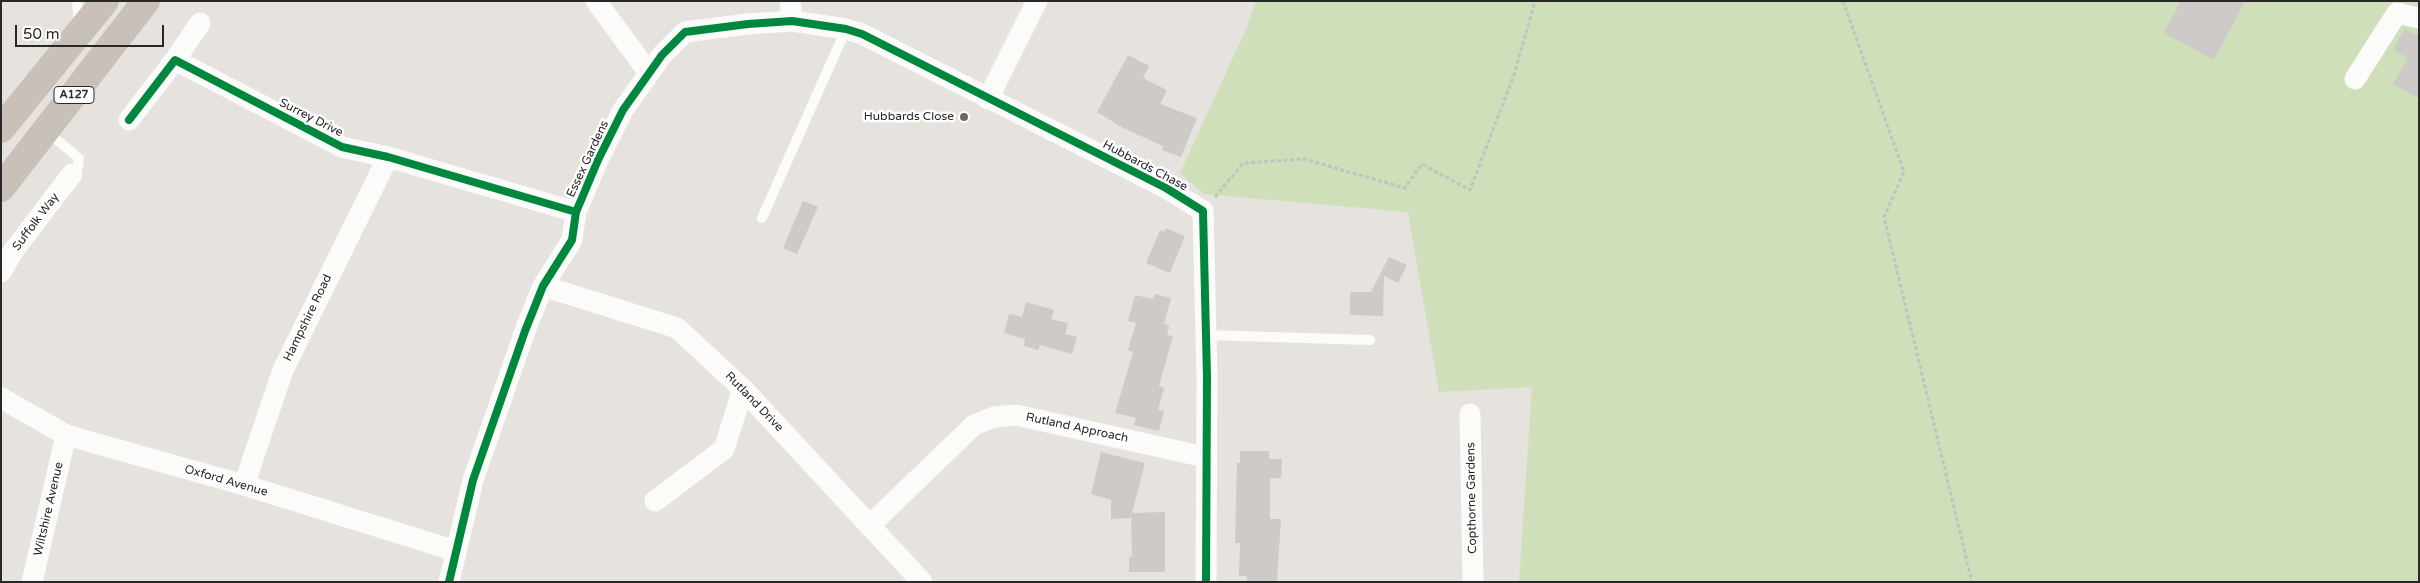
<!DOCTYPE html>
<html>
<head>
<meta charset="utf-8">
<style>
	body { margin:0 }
	#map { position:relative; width:2420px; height:583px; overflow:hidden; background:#e6e2de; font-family:"Varela Round",sans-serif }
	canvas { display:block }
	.frame { position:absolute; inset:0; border:2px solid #282828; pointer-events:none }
	.scale { position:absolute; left:15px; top:25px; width:149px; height:22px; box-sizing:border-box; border:2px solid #282828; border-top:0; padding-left:6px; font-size:15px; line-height:18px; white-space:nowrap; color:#282828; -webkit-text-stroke:4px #fff; paint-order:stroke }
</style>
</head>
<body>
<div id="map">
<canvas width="2420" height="583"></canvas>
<div class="frame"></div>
<div class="scale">50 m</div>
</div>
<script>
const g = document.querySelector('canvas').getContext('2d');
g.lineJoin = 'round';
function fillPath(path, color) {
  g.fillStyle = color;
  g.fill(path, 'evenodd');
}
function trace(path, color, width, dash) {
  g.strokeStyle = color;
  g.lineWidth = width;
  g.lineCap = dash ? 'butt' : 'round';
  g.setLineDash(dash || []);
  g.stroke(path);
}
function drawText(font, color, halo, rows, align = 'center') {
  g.font = font + ' "Varela Round",sans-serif';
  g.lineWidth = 5;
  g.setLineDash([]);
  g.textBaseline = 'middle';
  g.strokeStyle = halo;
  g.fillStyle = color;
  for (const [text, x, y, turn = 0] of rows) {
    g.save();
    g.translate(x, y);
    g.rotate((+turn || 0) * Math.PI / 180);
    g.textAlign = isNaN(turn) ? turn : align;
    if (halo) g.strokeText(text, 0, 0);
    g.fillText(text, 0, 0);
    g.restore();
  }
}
fillPath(new Path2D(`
	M1256,1H2419V582H1519L1532,387L1439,392L1408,212L1204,194L1180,173L1247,27Z`), '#cedfb9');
fillPath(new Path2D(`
	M2181,1H2245L2214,60L2164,33Z
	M2404,29L2419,36V98L2393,84L2408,58L2393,50Z
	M1128,55L1149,66L1143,78L1167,90L1160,104L1197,118L1181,157L1162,150L1163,146L1123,128L1097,112Z
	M803,201L818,207L797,254L783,248Z
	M1166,228L1185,236L1170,273L1146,263L1160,230L1164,232Z
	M1389,257L1407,265L1398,283L1384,276L1383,316L1350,315V292H1371Z
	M1155,294L1171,298L1164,324L1169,325L1167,335L1173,336L1159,386L1164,388L1158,410L1164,411L1159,431L1134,425L1136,418L1115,413L1133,352L1128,350L1136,323L1128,321L1135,295L1153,299Z
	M1026,302L1054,310L1051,319L1068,323L1065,334L1077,337L1072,354L1040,345L1038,350L1024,346L1025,339L1004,333L1009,314L1022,317Z
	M1240,451H1269V459H1282L1281,478H1270V519H1281L1277,582H1247V576H1239L1240,543H1235L1237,463H1240Z
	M1101,452L1145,463L1132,513L1165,512V572H1129V557H1132L1131,513L1130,518L1111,519V500L1091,494Z`), '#cdcac8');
trace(new Path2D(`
	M1843,1L1904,172L1884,217L1972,582
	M1215,197L1243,163L1304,159L1405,188L1422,164L1470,190L1514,75L1535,1`), '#c3c2c2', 3, [4, 2.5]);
trace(new Path2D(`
	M77,1L79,25
	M46,131L79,158L78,167L72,174
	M762,218L846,29
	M1206,335L1370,340`), '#fbfbfa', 10);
trace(new Path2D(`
	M596,1L649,73
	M790,1L792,21
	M175,60L200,23
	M2355,79L2397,13L2419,18
	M988,99L1037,1
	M129,120L175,60L342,147L388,157L576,212
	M1,272L14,250L72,174
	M543,286L677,328L743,389L922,582
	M1,398L66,435L244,485L456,551
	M1470,414L1473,582
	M244,485L283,370L388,157
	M655,501L724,449L743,389
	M869,526L974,425L994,417L1016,415L1205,457
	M32,582L66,435
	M449,582L473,480L525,331L543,286L572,240L576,212L598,160L623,110L662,55L685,32L748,24L792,21L846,29L862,34L1166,188L1203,211L1207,377L1206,582`), '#fbfbfa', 21);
trace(new Path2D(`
	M1,129L105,1
	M1,188L146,1`), '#c9c1b9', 28);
trace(new Path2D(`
	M129,120L175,60L342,147L388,157L576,212
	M449,582L473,480L525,331L543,286L572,240L576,212L598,160L623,110L662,55L685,32L748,24L792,21L846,29L862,34L1166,188L1203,211L1207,377L1206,582`), '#00873e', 8);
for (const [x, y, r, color] of [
	[964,117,5,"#6a6968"]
]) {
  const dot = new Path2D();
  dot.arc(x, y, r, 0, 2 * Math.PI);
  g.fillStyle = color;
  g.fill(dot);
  trace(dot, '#fff', 2);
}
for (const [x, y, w] of [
	[74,95,40]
]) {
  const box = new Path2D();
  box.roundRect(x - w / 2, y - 8.5, w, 17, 4);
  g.fillStyle = '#fff';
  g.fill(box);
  trace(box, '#282828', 1);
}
drawText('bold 11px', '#282828', null, [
	["A127",74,95]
]);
drawText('12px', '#282828', '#fff', [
	["Hubbards Close",954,117]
], 'right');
drawText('12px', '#282828', '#fff', [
	["Surrey Drive",311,118,27],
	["Essex Gardens",588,159,-65],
	["Hubbards Chase",1145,166,28],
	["Suffolk Way",36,222,-53],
	["Hampshire Road",308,318,-64],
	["Rutland Drive",754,402,46],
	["Rutland Approach",1077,428,12],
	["Oxford Avenue",226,481,16],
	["Copthorne Gardens",1472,498,-91],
	["Wiltshire Avenue",49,509,-77]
]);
</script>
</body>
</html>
